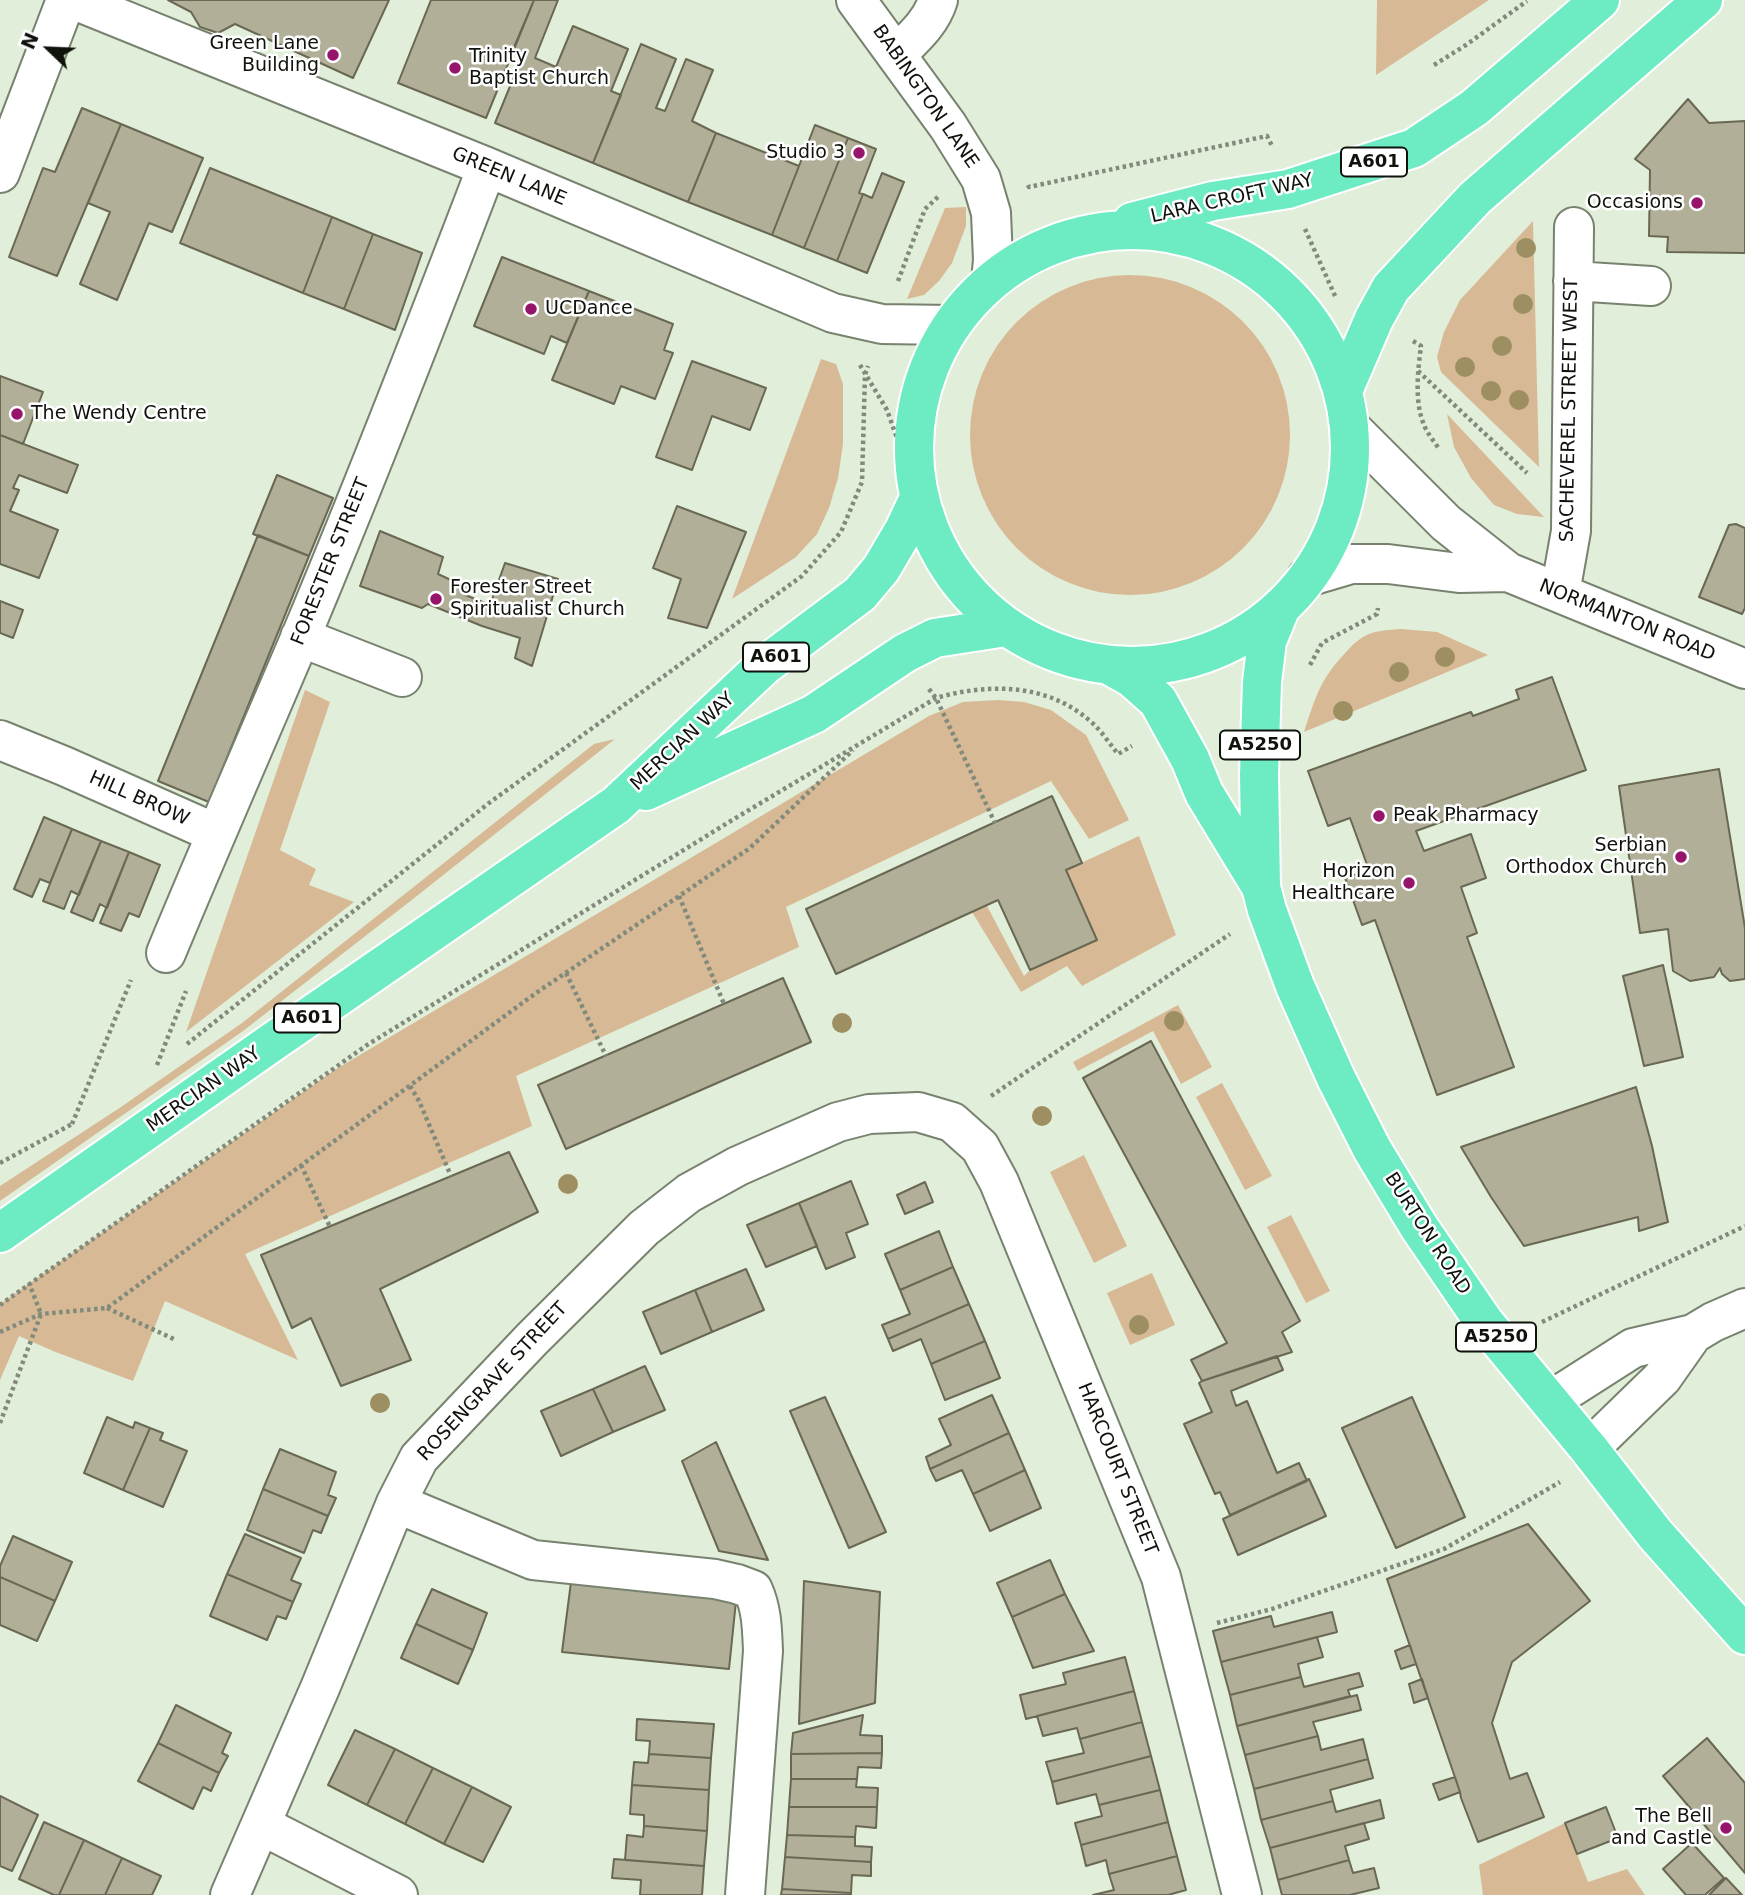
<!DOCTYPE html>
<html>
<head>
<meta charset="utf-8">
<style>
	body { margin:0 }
	#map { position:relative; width:1745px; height:1895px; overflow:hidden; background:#e1eed9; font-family:"DejaVu Sans",sans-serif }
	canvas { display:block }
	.north { position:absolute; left:14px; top:14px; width:70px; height:70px; -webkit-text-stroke:5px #fff; paint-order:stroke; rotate:293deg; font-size:19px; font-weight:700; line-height:28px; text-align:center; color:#0f130c }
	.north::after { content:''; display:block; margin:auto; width:24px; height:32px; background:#0f130c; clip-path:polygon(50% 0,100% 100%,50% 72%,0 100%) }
</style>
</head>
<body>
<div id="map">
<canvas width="1745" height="1895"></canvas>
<div class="north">N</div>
</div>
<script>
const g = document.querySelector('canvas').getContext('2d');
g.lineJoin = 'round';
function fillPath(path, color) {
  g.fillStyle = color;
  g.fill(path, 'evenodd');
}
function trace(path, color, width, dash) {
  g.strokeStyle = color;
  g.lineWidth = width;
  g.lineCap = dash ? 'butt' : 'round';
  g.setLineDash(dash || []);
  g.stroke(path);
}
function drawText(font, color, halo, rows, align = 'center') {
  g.font = font + ' "DejaVu Sans",sans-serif';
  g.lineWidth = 5;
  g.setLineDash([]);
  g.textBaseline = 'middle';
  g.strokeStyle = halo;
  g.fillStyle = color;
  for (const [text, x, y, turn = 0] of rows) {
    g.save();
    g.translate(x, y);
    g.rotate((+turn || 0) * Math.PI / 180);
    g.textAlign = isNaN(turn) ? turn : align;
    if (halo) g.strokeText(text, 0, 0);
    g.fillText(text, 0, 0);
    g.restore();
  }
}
fillPath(new Path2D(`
	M1377,0H1489L1376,75Z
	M966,207V226L952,263L939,281L924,295L907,299L945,208Z
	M1533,221L1539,467L1441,372L1437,357L1444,332L1460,300Z
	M970 435a160 160 0 1 1 320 0a160 160 0 1 1-320 0Z
	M821,359L836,364L843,384V444L838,478L829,508L817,534L796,557L732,599Z
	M1447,414L1544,517L1517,514L1494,505L1471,478L1454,447Z
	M1401,629L1437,632L1488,655L1304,732C1316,696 1320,679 1347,651C1353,644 1360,638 1369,634C1379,630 1390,630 1401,629Z
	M305,690L330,702L280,850L316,869L309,885L354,902L186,1032Z
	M998,700L1024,702L1051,710L1086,735L1129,820L1089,839L1051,781L786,907L799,947L516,1076L532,1126L245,1254L298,1360L165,1301L133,1381L53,1351L19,1336L0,1380V1304L333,1071L929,716L963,702Z
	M615,739L413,899L243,1031L0,1201V1186L121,1107L242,1023L594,744Z
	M1139,836L1176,935L1082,986L1067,966L1021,992L972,912L987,906L1024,976L1030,970L1097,939L1066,870Z
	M1178,1005L1212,1067L1181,1084L1153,1031L1078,1071L1073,1062Z
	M1222,1083L1272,1176L1245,1190L1196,1097Z
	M1084,1155L1127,1246L1094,1263L1050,1172Z
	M1291,1215L1330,1291L1306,1303L1267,1227Z
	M1152,1273L1175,1325L1130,1345L1107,1293Z
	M1565,1823L1588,1882L1627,1869L1645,1895H1483L1479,1865Z`), '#d7ba95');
const building = new Path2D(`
	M168,0H389L353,78L235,24L218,33L200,27L191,12Z
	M431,0H534L486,118L398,83Z
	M534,0H558L535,58L556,67L573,26L628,49L611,91L621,95L593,163L495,123L522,57L512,52Z
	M641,44L676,59L656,108L665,111L686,59L713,70L692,121L716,133L688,202L593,163Z
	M1688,99L1709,123L1745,121V253L1667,252L1668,237L1649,236L1650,170L1635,159Z
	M82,108L121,124L57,276L9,257L43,168L55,172Z
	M121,124L203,158L172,232L149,223L117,300L80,284L110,212L88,203Z
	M815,125L848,138L804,248L772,235Z
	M716,133L799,166L772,235L688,202Z
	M848,138L876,149L859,193L863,194L837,261L804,248Z
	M210,168L332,217L303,293L180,243Z
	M882,173L904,182L867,273L837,261L863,194L872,198Z
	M332,217L373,234L344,309L303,293Z
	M373,234L422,253L395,330L344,309Z
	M502,257L589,291L567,343L551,336L544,354L474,326Z
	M589,291L673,324L664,350L673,353L655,399L621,386L614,404L552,380Z
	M692,361L766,388L750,430L712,416L692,470L656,457Z
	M0,376L43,392L23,444L0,435Z
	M0,435L78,465L67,493L19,475L13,488L19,490L10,511L58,530L39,578L0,564Z
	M277,475L333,498L309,556L253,534Z
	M677,506L746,532L707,628L668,618L681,579L653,568Z
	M1736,524L1745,528V608L1742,614L1699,597L1729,525Z
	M380,531L443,557L438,574L466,587L463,594L490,605L505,563L558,579L532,666L515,658L520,638L482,626L428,604L422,608L360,586Z
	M258,535L309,556L209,802L158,781Z
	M0,601L23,610L13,638L0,633Z
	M1552,677L1586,770L1416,831L1424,851L1471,834L1486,878L1461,887L1477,933L1467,937L1514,1067L1437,1095L1375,920L1362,925L1345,878L1369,870L1350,818L1328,826L1308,771L1471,712L1473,716L1519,699L1516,690Z
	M1719,769L1745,928V979L1730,981L1722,974L1720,968L1714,977L1690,981L1673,971L1668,929L1640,933L1619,786Z
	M1052,796L1082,863L1066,870L1097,940L1030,970L998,900L836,974L806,909Z
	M44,817L72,829L50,883L40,879L32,897L14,889Z
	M72,829L101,841L79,895L71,891L64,909L43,901Z
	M101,841L129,852L107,908L100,904L93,921L71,912Z
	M129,852L160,865L139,917L129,913L121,931L100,923Z
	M1663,965L1683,1057L1644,1066L1623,976Z
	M783,978L811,1042L566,1149L538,1085Z
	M1151,1041L1300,1321L1282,1332L1292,1352L1202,1381L1191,1360L1227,1343L1083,1078Z
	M1636,1087L1652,1146L1668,1222L1639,1231L1638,1217L1524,1246L1491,1197L1461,1147Z
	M509,1152L538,1212L380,1289L411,1360L341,1386L311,1318L292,1328L261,1255Z
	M851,1181L868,1224L846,1233L855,1257L826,1269L799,1203Z
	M925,1182L933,1202L905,1214L897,1195Z
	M799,1203L817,1246L766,1267L747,1225Z
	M939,1231L953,1267L900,1290L885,1254Z
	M953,1267L969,1304L888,1339L882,1325L910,1314L900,1290Z
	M746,1269L764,1310L712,1332L695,1290Z
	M695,1290L712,1332L661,1354L643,1312Z
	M969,1304L985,1341L931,1364L921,1339L893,1351L888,1339Z
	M985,1341L1000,1378L945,1400L931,1364Z
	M1277,1356L1283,1370L1231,1391L1236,1406L1247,1401L1277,1473L1299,1463L1307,1481L1230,1515L1220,1492L1215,1494L1184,1424L1212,1412L1199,1383L1202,1381Z
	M645,1366L665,1410L613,1432L593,1389Z
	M593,1389L613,1432L561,1456L541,1411Z
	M992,1395L1009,1433L930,1469L926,1457L951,1445L939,1419Z
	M825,1397L886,1532L849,1548L790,1411Z
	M1412,1397L1465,1517L1396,1548L1342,1428Z
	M107,1417L133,1428L135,1422L150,1428L123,1490L84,1473Z
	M150,1428L163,1433L160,1440L187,1451L163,1507L123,1490Z
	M1009,1433L1025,1470L973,1494L962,1470L936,1481L930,1469Z
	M716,1442L768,1560L719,1551L682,1461Z
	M280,1449L336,1472L328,1495L336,1498L328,1516L263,1489Z
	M1025,1470L1041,1508L990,1531L973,1494Z
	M1309,1479L1326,1516L1238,1555L1223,1519Z
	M263,1489L328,1516L321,1533L313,1530L304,1553L247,1530Z
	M1528,1524L1590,1601L1512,1662L1492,1723L1510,1779L1527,1773L1544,1817L1478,1842L1461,1798L1460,1792L1387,1579Z
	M245,1534L301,1558L291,1580L301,1584L293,1602L227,1574Z
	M13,1536L72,1562L55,1601L0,1577V1566Z
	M1050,1560L1065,1594L1012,1617L997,1583Z
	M227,1574L293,1602L286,1619L277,1616L267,1640L210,1616Z
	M0,1577L55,1601L37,1641L0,1625Z
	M804,1581L880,1592L875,1703L799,1724Z
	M571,1582L736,1601L729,1669L562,1652Z
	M432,1589L487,1613L473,1650L416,1624Z
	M1065,1594L1094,1651L1033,1668L1012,1617Z
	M1332,1612L1337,1632L1221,1662L1213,1631L1271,1616L1274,1627Z
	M416,1624L473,1650L458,1684L401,1658Z
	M1317,1637L1323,1657L1298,1664L1301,1677L1230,1695L1221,1662Z
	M1410,1645L1416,1664L1401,1669L1395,1651Z
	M1125,1657L1134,1691L1026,1719L1020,1695L1066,1684L1063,1673Z
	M1359,1673L1363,1686L1348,1690L1350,1696L1237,1726L1230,1695L1301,1677L1304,1687Z
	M1422,1679L1428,1698L1414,1703L1409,1684Z
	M1134,1691L1142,1722L1080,1739L1077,1728L1043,1736L1037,1716Z
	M1357,1695L1361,1710L1313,1722L1318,1736L1245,1755L1237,1726Z
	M176,1705L231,1733L222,1753L228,1756L219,1773L158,1743Z
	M863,1715L860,1735L882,1736V1753L791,1754L793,1733Z
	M637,1719L714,1724L711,1758L649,1754L650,1741L636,1740Z
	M1142,1722L1151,1756L1052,1782L1046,1762L1084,1753L1080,1739Z
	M355,1730L395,1749L367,1805L328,1785Z
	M1318,1736L1321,1750L1363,1739L1368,1759L1254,1789L1245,1755Z
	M1707,1738L1745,1783V1873L1663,1776Z
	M158,1743L219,1773L211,1791L203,1787L193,1809L138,1781Z
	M395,1749L433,1768L405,1824L367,1805Z
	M882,1753L881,1768L858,1767L857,1779H791V1754Z
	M649,1754L711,1758L709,1790L632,1785L634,1762L648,1763Z
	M1151,1756L1160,1790L1099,1805L1096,1794L1057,1804L1052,1782Z
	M1368,1759L1373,1778L1330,1790L1333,1801L1261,1820L1254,1789Z
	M433,1768L472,1787L444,1844L405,1824Z
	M1455,1777L1460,1792L1439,1800L1433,1784Z
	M791,1779H857L856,1787L878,1788L877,1807H789Z
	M632,1785L709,1790L707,1831L644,1826V1815L630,1814Z
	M472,1787L511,1807L483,1862L444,1844Z
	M1160,1790L1168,1822L1081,1845L1075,1823L1102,1816L1099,1805Z
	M0,1796L38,1815L12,1871L0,1866Z
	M1380,1800L1384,1818L1270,1848L1261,1820L1333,1801L1336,1812Z
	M789,1807H877L876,1828L856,1826L855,1837L787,1835Z
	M1606,1807L1618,1838L1577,1854L1565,1823Z
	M44,1822L84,1840L59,1895H54L19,1879Z
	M1168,1822L1177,1856L1109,1874L1106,1860L1086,1866L1081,1845Z
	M1364,1823L1369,1839L1345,1846L1349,1860L1278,1880L1270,1848Z
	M644,1826L707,1831L704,1866L625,1860L627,1835L643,1837Z
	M787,1835L855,1837V1846L872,1847L871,1862L785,1857Z
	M84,1840L122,1858L105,1895H59Z
	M1692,1843L1724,1878L1705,1895H1686L1663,1869Z
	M1177,1856L1186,1890L1168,1895H1093L1114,1890L1109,1874Z
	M785,1857L871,1862V1876L852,1875L851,1893L782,1889Z
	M122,1858L161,1876L152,1895H105Z
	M614,1859L704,1866L702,1895H640L641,1880L612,1878Z
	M1349,1860L1353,1873L1374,1868L1379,1888L1350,1895H1282L1278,1880Z
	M1726,1878L1742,1895H1709Z
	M782,1889L851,1893V1895H781Z`);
fillPath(building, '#b1af98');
trace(building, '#696853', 2);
const minor = new Path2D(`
	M74,0L487,167L833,313L882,324L951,325
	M856,0L948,126L981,179L991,213L993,260L991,281
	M897,54C913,38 931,23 938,0
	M0,173L66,0
	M1573,281L1651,286
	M1351,428L1446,523L1508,572L1745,669
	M1307,577L1351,564H1388L1459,573L1508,572
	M1560,593L1571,531L1574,227
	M300,637L402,677
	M0,740L64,766L215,833
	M166,953C210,847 256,742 301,636C366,481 427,324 487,167
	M1550,1401L1633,1348L1693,1334L1713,1322L1745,1308
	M1589,1449L1662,1378L1693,1334
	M396,1503L533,1560L715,1579L737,1584L753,1590C762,1610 762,1629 763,1651L745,1895
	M261,1825L398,1895
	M230,1895L320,1688L396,1503L419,1458L532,1339L644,1228L689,1193L738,1166L838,1122L869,1114L918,1112L952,1122L980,1147L999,1182L1161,1577L1242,1895`);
const major = new Path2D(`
	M1132,222L1213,201L1288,189L1414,148L1474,108L1600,0
	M914 448a218 218 0 1 1 436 0a218 218 0 1 1-436 0Z
	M1343,391L1374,319L1391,288L1475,198L1703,0
	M1281,607L1267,641L1262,682L1259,775L1261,887L1267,910L1295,986L1336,1078L1372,1149L1419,1227L1484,1322L1589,1449L1655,1534L1745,1635
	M1109,665L1132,678L1158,701L1190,759L1204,793L1260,885
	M646,791L814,714L905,653L935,638L1006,627
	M0,1233L271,1043L616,805L765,665L860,594L881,569L904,530L919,498`);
trace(minor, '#77826f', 42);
trace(major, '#fff', 42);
trace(new Path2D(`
	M1434,65L1466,45L1527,1
	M1028,185L1029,187L1267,136L1272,146
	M1305,229L1336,298
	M898,281L925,209L939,196
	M1413,341L1421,346C1418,370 1414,401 1424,425C1427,433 1434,441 1439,449
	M860,365L887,410L904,458
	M1418,371L1527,473
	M1310,665L1322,643L1377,614L1378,608
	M929,689L936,698L995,823
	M679,896L724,1004
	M566,973L606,1056
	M187,1044L489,803L802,576L841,532L862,482L865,375L868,366
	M157,1065L186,991
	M410,1086L419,1101L451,1176
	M991,1096L1230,934
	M72,1124L131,980
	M0,1163L74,1123
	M301,1165L330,1227
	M0,1305L367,1045L734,819L936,698C988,683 1047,683 1090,721C1101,730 1109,743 1118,754L1132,746
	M107,1308L176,1340
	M1542,1322L1745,1226
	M0,1332L41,1314L107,1308L536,993L750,848L853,750
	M0,1423L41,1314L29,1283
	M1217,1623L1272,1609L1444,1549L1560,1482`), '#818a7b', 4.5, [3.5, 3.5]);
trace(minor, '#fff', 38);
trace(major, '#6debc2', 38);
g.fillStyle = '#9d8f62';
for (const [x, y] of [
	[1526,248],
	[1523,304],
	[1502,346],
	[1465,367],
	[1491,391],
	[1519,400],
	[1445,657],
	[1399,672],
	[1343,711],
	[1174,1021],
	[842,1023],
	[1042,1116],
	[568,1184],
	[1139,1325],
	[380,1403]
]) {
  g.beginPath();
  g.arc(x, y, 10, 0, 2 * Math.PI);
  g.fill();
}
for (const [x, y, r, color] of [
	[333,55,7,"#97146b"],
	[455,68,7,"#97146b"],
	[859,153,7,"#97146b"],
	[1697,203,7,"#97146b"],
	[531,309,7,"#97146b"],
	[17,414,7,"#97146b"],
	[436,599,7,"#97146b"],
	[1379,816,7,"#97146b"],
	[1681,857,7,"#97146b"],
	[1409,883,7,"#97146b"],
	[1726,1828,7,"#97146b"]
]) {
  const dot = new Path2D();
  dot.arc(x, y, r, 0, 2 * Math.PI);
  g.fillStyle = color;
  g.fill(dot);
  trace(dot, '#fff', 2.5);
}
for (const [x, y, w] of [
	[1374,162,66],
	[776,657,66],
	[1260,745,80],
	[307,1018,66],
	[1496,1337,80]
]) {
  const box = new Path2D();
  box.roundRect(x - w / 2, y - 14.5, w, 29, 5);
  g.fillStyle = '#fff';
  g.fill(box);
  trace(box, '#0f130c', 2);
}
drawText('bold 18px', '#0f130c', null, [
	["A601",1374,162],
	["A601",776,657],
	["A5250",1260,745],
	["A601",307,1018],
	["A5250",1496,1337]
]);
drawText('19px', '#0f130c', '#fff', [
	["Green Lane",319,44],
	["Building",319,66],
	["Trinity",469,57,"left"],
	["Baptist Church",469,79,"left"],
	["Studio 3",845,153],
	["Occasions",1683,203],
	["UCDance",545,309,"left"],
	["The Wendy Centre",31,414,"left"],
	["Forester Street",450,588,"left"],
	["Spiritualist Church",450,610,"left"],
	["Peak Pharmacy",1393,816,"left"],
	["Serbian",1667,846],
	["Orthodox Church",1667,868],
	["Horizon",1395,872],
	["Healthcare",1395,894],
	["The Bell",1712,1817],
	["and Castle",1712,1839]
], 'right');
drawText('19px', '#0f130c', '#fff', [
	["BABINGTON LANE",925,97,55],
	["GREEN LANE",509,177,23],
	["LARA CROFT WAY",1232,199,-13],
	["SACHEVEREL STREET WEST",1570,410,-89],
	["FORESTER STREET",331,562,-68],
	["NORMANTON ROAD",1627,621,22],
	["MERCIAN WAY",683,742,-43],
	["HILL BROW",139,799,24],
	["MERCIAN WAY",204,1090,-35],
	["BURTON ROAD",1427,1234,57],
	["ROSENGRAVE STREET",493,1382,-47],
	["HARCOURT STREET",1117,1469,68]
]);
</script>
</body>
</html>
